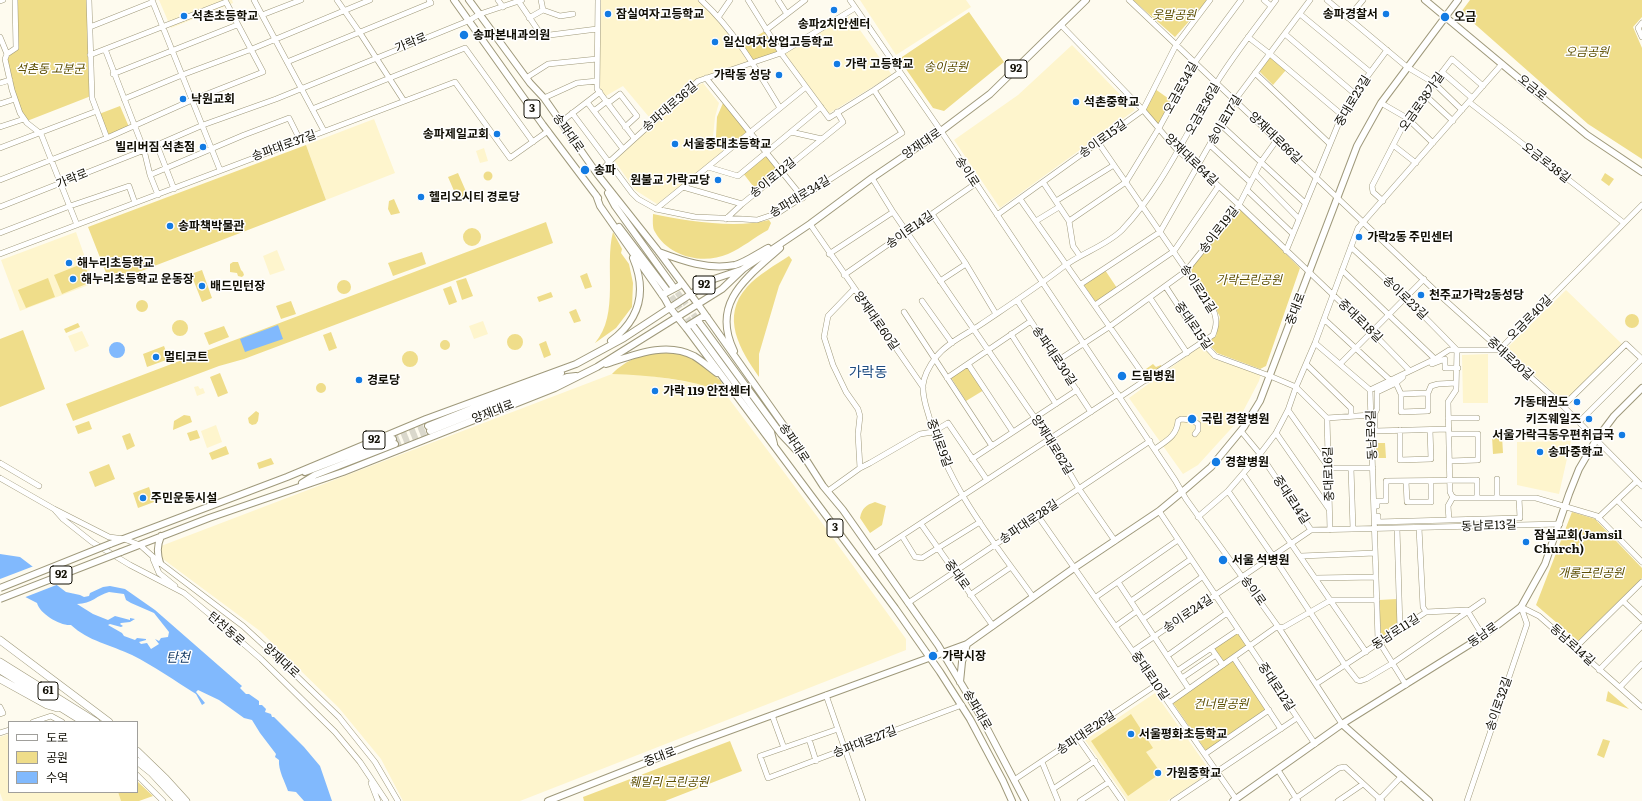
<!DOCTYPE html>
<html>
<head>
<meta charset="utf-8">
<style>
	body { margin:0 }
	#map { position:relative; width:1642px; height:801px; overflow:hidden; background:#fefbef; font-family:Literata,"Noto Sans KR",serif }
	canvas { display:block }
	.legend { position:absolute; left:8px; top:721px; width:130px; height:72px; box-sizing:border-box; background:#fff; border:1px solid #a09f9b; margin:0; padding:5px 7px; list-style:none; font-size:12px; color:#110f05 }
	.legend li { display:flex; align-items:center; gap:8px; height:20px }
	.legend b { width:20px; border:1px solid #a09f9b }
</style>
</head>
<body>
<div id="map">
<canvas width="1642" height="801"></canvas>
<ul class="legend">
<li><b style="height:5px;background:#fff"></b>도로</li>
<li><b style="height:11px;background:#efdd8a"></b>공원</li>
<li><b style="height:11px;background:#81b9fd"></b>수역</li>
</ul>
</div>
<script>
const g = document.querySelector('canvas').getContext('2d');
g.lineJoin = 'round';
function fillPath(path, color) {
  g.fillStyle = color;
  g.fill(path, 'evenodd');
}
function trace(path, color, width, dash) {
  g.strokeStyle = color;
  g.lineWidth = width;
  g.lineCap = dash ? 'butt' : 'round';
  g.setLineDash(dash || []);
  g.stroke(path);
}
function drawText(font, color, halo, rows, align = 'center') {
  g.font = font + ' Literata,"Noto Sans KR",serif';
  g.lineWidth = 3;
  g.setLineDash([]);
  g.textBaseline = 'middle';
  g.strokeStyle = halo;
  g.fillStyle = color;
  for (const [text, x, y, turn = 0] of rows) {
    g.save();
    g.translate(x, y);
    g.rotate((+turn || 0) * Math.PI / 180);
    g.textAlign = isNaN(turn) ? turn : align;
    if (halo) g.strokeText(text, 0, 0);
    g.fillText(text, 0, 0);
    g.restore();
  }
}
fillPath(new Path2D(`
	M159,0H232L233,3L171,28Z
	M599,0H699L718,17L750,62L692,81L649,117L623,86L604,97L599,90Z
	M860,0H966L971,7L896,55Z
	M850,16L892,75L828,114L782,53Z
	M1072,45L1135,110L1000,208L954,140L1018,95Z
	M703,83L719,103L715,117L713,137L724,152L657,204L635,190L614,160L695,87Z
	M374,119L395,173L326,200L306,145Z
	M484,148L488,161L480,163L476,151Z
	M76,232L94,283L20,311L1,260Z
	M277,250L285,270L270,275L263,256Z
	M1566,290L1622,344L1564,402L1506,349Z
	M483,321L488,334L474,339L469,326Z
	M82,331L89,346L75,352L68,336Z
	M1202,345L1214,359L1261,374L1259,381L1238,421L1198,465L1183,474L1129,398Z
	M1488,354V403H1463L1462,355Z
	M612,374H640L706,385L724,392L825,527L906,639V650L520,801H403L381,759L339,708L260,631L163,559L158,551L161,546Z
	M198,386L200,389L203,388L205,393L197,396L194,387Z
	M216,425L222,442L207,448L201,431Z
	M1571,441L1559,494L1517,485V442Z
	M1155,693L1211,772L1167,801H1128L1085,740Z
	M9,734V792H118L121,801H3L0,793V737Z`), '#fef5cd');
fillPath(new Path2D(`
	M16,0H89L91,96L27,121C17,108 4,69 8,54L17,48Z
	M1133,0H1208L1175,37Z
	M1470,0H1642V17L1633,27L1642,48V159L1588,124L1461,12Z
	M969,12L1004,62L944,111L933,108L899,59Z
	M765,31L779,52L752,60L742,45Z
	M1270,56L1286,70L1273,85L1259,71Z
	M1155,89L1172,101L1158,125L1145,110Z
	M723,103L747,132L725,150L716,137L717,117Z
	M120,106L129,127L107,136L99,114Z
	M306,145L326,200L110,283L88,227Z
	M766,154L780,171L756,190L743,173Z
	M483.5 176a4.5 4.5 0 1 1 9 0a4.5 4.5 0 1 1-9 0Z
	M458,173L468,196L458,200L448,177Z
	M1605,173L1614,179L1609,186L1601,180Z
	M394,199L400,213L391,215L388,209L389,201Z
	M1239,208L1300,268L1266,366L1260,369L1217,353L1207,342L1216,336L1220,317L1215,307L1190,270Z
	M653,214C685,221 737,229 769,220L771,223L768,230C755,237 742,248 728,254C703,265 669,257 655,232C652,228 653,219 653,214Z
	M546,222L553,243L244,359L219,366L73,421L66,404Z
	M463 237a9 9 0 1 1 18 0a9 9 0 1 1-18 0Z
	M613,232L622,249L621,253L629,264L633,283L632,307L616,328L595,343C620,314 604,266 613,232Z
	M422,252L426,264L393,276L388,263Z
	M789,256L792,260L779,286L759,354V377C740,350 720,317 747,287C758,275 775,265 789,256Z
	M233,262H238L241,270L243,272L244,275L242,277L238,276L237,273L230,272V264Z
	M84,263L91,282L62,294L54,275Z
	M202,270L212,298L202,302L191,274Z
	M1105,270L1117,288L1096,303L1084,285Z
	M587,273L592,287L585,289L580,276Z
	M48,278L55,297L26,308L18,290Z
	M466,278L473,296L462,300L456,281Z
	M337 287a7 7 0 1 1 14 0a7 7 0 1 1-14 0Z
	M451,286L457,302L449,305L443,289Z
	M551,292L553,297L539,302L537,297Z
	M136 306a6 6 0 1 1 12 0a6 6 0 1 1-12 0Z
	M291,301L296,314L281,319L276,306Z
	M576,309L581,321L574,323L569,312Z
	M1625 321a7 7 0 1 1 14 0a7 7 0 1 1-14 0Z
	M172 328a8 8 0 1 1 16 0a8 8 0 1 1-16 0Z
	M78,323L80,327L66,333L64,329Z
	M224,326L229,337L209,345L204,333Z
	M23,330L45,389L0,407V339Z
	M331,332L337,348L329,351L323,335Z
	M507 342a8 8 0 1 1 16 0a8 8 0 1 1-16 0Z
	M440 345a5 5 0 1 1 10 0a5 5 0 1 1-10 0Z
	M546,341L551,355L544,358L539,344Z
	M164,346L169,359L147,367L143,354Z
	M402 359a8 8 0 1 1 16 0a8 8 0 1 1-16 0Z
	M661,351L677,352L692,357L721,381L724,392C689,379 649,375 612,374C627,359 641,355 661,351Z
	M1153,364L1156,367L1161,365L1162,367L1150,375L1146,369Z
	M967,365L984,390L966,401L950,376Z
	M220,373L228,393L218,397L210,377Z
	M316 388a5 5 0 1 1 10 0a5 5 0 1 1-10 0Z
	M256,411L259,413L258,421L256,424L252,425L249,423L248,418Z
	M184,415L190,416L192,422L173,430L174,421Z
	M89,421L92,429L78,434L75,426Z
	M197,430L200,438L190,441L187,433Z
	M130,433L135,446L127,450L122,436Z
	M1492,436H1502L1503,453L1493,454Z
	M1376,443H1385L1386,458H1376Z
	M226,446L229,454L212,460L209,453Z
	M271,458L274,464L259,469L257,463Z
	M109,464L115,479L95,487L89,472Z
	M149,487L154,502L138,508L133,493Z
	M875,502L886,506L882,525L870,533L860,518C862,508 866,505 875,502Z
	M1572,512L1595,519L1642,568V578L1578,641L1536,605Z
	M1397,599L1398,627L1381,638L1379,600Z
	M1238,631L1248,646L1223,663L1213,648Z
	M1234,659L1266,710L1206,751L1173,703Z
	M1608,691L1629,709L1606,701Z
	M1131,714L1153,748L1146,752L1161,773L1128,796L1091,741Z
	M1603,739L1610,741L1604,758L1597,755Z
	M730,741L742,771L665,801H584L583,797Z
	M137,781L153,796L139,801H121L118,792H137Z`), '#efdd8a');
fillPath(new Path2D(`
	M278,325L283,339L245,352L240,339Z
	M109 350a8 8 0 1 1 16 0a8 8 0 1 1-16 0Z
	M0,554L20,557L66,592L80,595L84,597L89,596L90,593L103,587L110,586L125,589L155,610L242,686L240,688L246,694H249L259,701V705H262L266,709L265,712L271,714L272,717H274L304,747L320,766L332,801H304L296,792L288,791C285,782 278,770 279,760L275,757L276,754L260,733L252,720L244,718L219,700L198,690L196,692L205,703L202,705L196,694C175,681 154,666 132,655C111,645 88,641 71,625C60,626 40,614 37,603L0,584ZM109,592L124,594L126,600L131,603L154,613L169,632L168,637L161,638L159,641L155,639L159,644L151,649L147,643L141,644L139,642L146,640V639L137,638L135,640L124,636L122,633L108,625L110,624L121,627L123,626L120,624L121,623L130,622L135,619L130,618V620L115,616L108,620L93,614L77,604C92,604 97,595 109,592Z`), '#81b9fd');
fillPath(new Path2D(`
	M34,566L59,584L23,598L0,586V579Z`), '#fefbef');
trace(new Path2D(`
	M672,285L699,322
	M666,289L694,327
	M393,439L428,426
	M395,444L430,431`), '#dad8cc', 6, [6, 3]);
const minor = new Path2D(`
	M89,0L92,98L107,138
	M152,0L220,170
	M254,0L324,131
	M337,0L360,33L404,101
	M498,0L503,7
	M541,0L543,10L560,16L573,14
	M598,0L597,89L634,138
	M701,0C734,30 757,70 780,108
	M748,0L781,53L829,118L874,90L899,73
	M778,0L787,14
	M850,0L941,131L1175,480L1186,499L1279,628L1342,724
	M1129,0L1445,300L1563,406L1642,486
	M1264,0L1271,6
	M1327,0L1407,67L1434,83L1462,110
	M0,1L3,0
	M519,2L542,36L597,29
	M1300,14L1370,72
	M262,15L301,0
	M719,16L730,0
	M529,18L543,10
	M1348,18L1363,0
	M1642,23L1638,28L1642,37
	M1061,25L1143,110L1178,151L1198,167L1239,205L1372,332L1409,370
	M90,27L153,2
	M766,30L805,0
	M1285,34L1355,94
	M0,37L7,54L5,59L12,90L20,113L27,123L41,134L77,225
	M1248,37L1270,54L1342,115
	M105,49L144,150L150,175L158,195
	M7,54L16,48L15,0
	M287,62L431,3L429,0
	M1442,72L1472,98
	M1255,73L1330,144
	M113,74L237,25
	M526,78L548,64L597,59
	M706,78L803,198
	M0,83L10,80
	M1425,95L1453,121
	M544,98L577,83L597,81
	M124,99L182,75L252,49L370,0
	M587,102L623,149
	M1469,102L1624,223
	M608,103L620,94L637,116L625,127
	M1381,103L1407,118L1433,143
	M0,104L15,99
	M312,109L465,48L533,142
	M594,111L607,101
	M572,113L632,193L638,199L656,209L695,217L743,219L757,220L778,213L902,133L874,90
	M561,122L600,92
	M1221,125L1305,203
	M0,127L24,119
	M791,132L822,139
	M1098,142L1213,309C1217,319 1217,325 1213,335L1120,397
	M157,145L174,189
	M1210,145L1250,182
	M1393,145L1416,163
	M0,148L97,111
	M708,167L738,176L821,107
	M1255,174L1299,219
	M150,175L244,135L289,118L300,140
	M598,175L609,162L698,81L781,53L855,8
	M872,178L893,212L1030,411L1050,439L1079,489L1115,541
	M0,180L107,138L192,100L263,72L226,2L90,55
	M1043,182L1069,221L1073,246L1080,256
	M683,187L742,204
	M1247,190L1293,234
	M1020,199L1147,380
	M1056,201L1114,165
	M1383,201L1373,192L1372,186L1407,118L1452,59L1483,86
	M0,207L157,145L203,125L276,99L468,21L480,14L522,0
	M656,209L806,87
	M932,214L966,264L996,314
	M997,215L1143,110L1176,45L1210,0
	M726,219L742,204L843,122L837,112
	M1036,221L1059,207
	M1069,221L1126,182L1159,128L1195,62L1241,0
	M810,224L923,387
	M0,233L70,206L129,186L135,203
	M1351,247L1406,298L1457,350L1456,390L1448,402L1450,492L1452,496L1455,498H1536L1597,516L1642,562
	M1286,251L1342,115L1358,89L1387,50
	M0,254L455,82L510,158L548,131
	M829,254L893,212
	M1342,270L1435,359
	M844,275L975,184
	M940,281L966,264
	M1081,284L1160,232L1235,100L1310,0
	M1166,287L1202,342L1215,356L1270,376L1296,387L1327,418
	M854,289L828,316L824,337L833,365L846,392L858,409L860,416L858,434L860,468
	M1150,298L1187,353
	M1017,300L1091,412
	M922,301L952,343
	M1095,305L1174,251L1218,187
	M904,312L992,446
	M1324,319L1390,380
	M1011,334L1056,404
	M1315,343L1370,390L1378,640L1406,685
	M1057,361L1109,327L1186,271L1239,205L1261,162L1276,141
	M968,364L1013,432
	M1306,364L1351,408V416
	M1340,364L1424,279
	M1432,364L1445,359V368H1458
	M947,378L1031,321
	M1396,383L1377,392V409L1375,413V431L1449,429
	M1370,390L1435,359L1449,350H1499L1642,205
	M1428,393L1431,386L1438,384L1456,383
	M1401,394L1428,393V411L1401,412V394L1396,383L1403,377
	M1563,406L1626,344L1642,359
	M1288,410L1329,468H1373
	M1448,418H1477
	M1579,422L1642,359
	M1400,430V460L1431,459L1430,430
	M1241,431L1260,454L1311,530
	M1276,433L1329,509
	M1449,434H1478V460L1450,461
	M1155,449C1166,441 1177,436 1178,421L1181,419L1192,420L1198,424V430L1195,434
	M972,459L1077,390
	M0,463L39,486
	M1351,468L1353,529
	M1243,474L1366,652
	M0,478L54,509L109,537L124,539L140,545L160,563L243,626L280,660L339,717L375,762L398,801
	M1497,479V498
	M1406,481L1407,502H1431V481
	M828,491L860,468L870,463L920,434L933,432L948,423L987,480
	M1228,491L1273,556L1345,665L1357,680L1360,681L1366,679L1393,663L1483,601
	M1617,500L1642,525
	M1377,506V501H1386V481L1477,480V498
	M55,510L63,519L92,542L130,565L184,593L214,618L261,659L335,732L360,762L386,801
	M1159,511L1315,744
	M1038,516L1236,799
	M1378,516V522L1520,518L1519,498
	M1198,517L1228,491L1260,454L1276,433L1288,410L1296,387L1315,343L1358,228L1502,64
	M1598,518L1637,481
	M1449,520L1448,506L1453,497
	M921,524L993,626
	M1397,528L1400,629
	M1419,528L1423,607L1426,612
	M1330,530L1327,418L1371,415
	M902,536L915,557L922,558L980,522
	M874,554L1118,394
	M1301,556L1375,553
	M153,559L159,573L175,586
	M1316,578L1376,577
	M1118,582L1189,689
	M970,595L1011,567
	M1033,597C993,541 948,487 930,420C927,409 922,397 923,385C924,376 930,365 936,357C947,343 965,335 980,325C1008,306 1036,288 1063,267C1081,253 1106,246 1122,230C1164,186 1187,130 1219,79C1236,52 1257,26 1276,0
	M1096,597L1178,540
	M1131,601L1191,559
	M1623,601L1642,619
	M908,603L1150,441
	M1521,607L1539,616L1642,707
	M1143,619L1202,577
	M1116,626L1137,611
	M1211,648L1223,665
	M1575,648L1642,582
	M1133,651L1311,530L1560,524
	M1167,656L1227,613
	M1234,658L1281,729
	M1599,670L1642,626
	M1177,671L1238,630
	M1182,678L1216,655
	M1316,684L1426,612L1467,610L1483,636
	M1620,687L1642,664
	M826,695L863,801
	M1169,703L1275,628L1284,627L1331,600H1377
	M0,707L3,713L0,714
	M772,715L784,748
	M33,722L51,716L62,722
	M838,729L760,756L768,778L962,705
	M0,733L9,730
	M1078,738L1122,801
	M809,739L816,761
	M1205,754L1269,710
	M1042,762L1058,801
	M1278,770L1298,801
	M137,775L163,801
	M1014,780L1156,685
	M371,783L378,801
	M1053,789L1095,761
	M1080,801L1109,782
	M1173,801L1297,718
	M1292,801L1339,768L1345,767L1382,801
	M1338,801L1363,784
	M1378,801L1401,777
	M1467,801L1527,624L1521,607`);
const major = new Path2D(`
	M454,0L543,125L598,198
	M469,0L530,83L544,98L598,175L659,252L697,303L789,433L823,486L843,510L938,645L980,715L1025,801
	M1425,0L1587,135L1642,172
	M608,193L615,206L672,285
	M596,195L600,206L665,299L670,308L687,329L895,608L940,672L970,719L1003,781L1012,801
	M619,227L666,289
	M659,252C683,261 708,270 735,265C746,262 758,253 768,248
	M662,295L679,286L682,283
	M699,322L781,434L796,450
	M694,327L771,432L774,444
	M687,329L689,325L702,317H707
	M611,341C640,319 647,291 633,258
	M734,351C710,302 748,277 780,248
	M606,364C634,355 666,341 694,356C702,361 709,367 717,373
	M428,426L561,373
	M430,431L567,377L576,376
	M305,472L393,439
	M302,483L315,475L395,444
	M110,544L287,477L426,419L576,364L624,338L714,279L741,270
	M121,552L209,518L343,472L555,388L597,367L722,289L743,269L810,224L872,178L941,131L990,94L1086,0
	M160,563C157,553 157,546 161,536
	M960,682L962,662L967,644
	M1342,724L1429,801
	M548,801L693,744L967,644L1074,568L1159,511L1182,492L1211,467L1244,427L1260,401L1357,146L1381,103L1458,0
	M1233,801L1342,724L1483,636L1521,607L1545,564L1569,494L1579,469L1596,440L1614,416L1642,388`);
const highway = new Path2D(`
	M0,640L109,722
	M0,662L96,722
	M0,670L84,722
	M0,679L47,705L57,708
	M137,751L166,779L186,801
	M137,761L152,773L178,801`);
trace(minor, '#9f997b', 6);
trace(major, '#9f997b', 8);
trace(highway, '#9f997b', 8);
trace(minor, '#fff', 5);
trace(major, '#fff', 6);
trace(highway, '#fff', 7);
const majorBridge = new Path2D(`
	M0,588L110,544
	M0,599L121,552`);
trace(majorBridge, '#9f997b', 8, []);
trace(majorBridge, '#fff', 6);
for (const [x, y, r, color] of [
	[834,10,4,"#137be3"],
	[608,14,4,"#137be3"],
	[1386,14,4,"#137be3"],
	[184,16,4,"#137be3"],
	[1445,17,5,"#137be3"],
	[464,35,5,"#137be3"],
	[715,42,4,"#137be3"],
	[837,64,4,"#137be3"],
	[779,75,4,"#137be3"],
	[183,99,4,"#137be3"],
	[1076,102,4,"#137be3"],
	[497,134,4,"#137be3"],
	[675,144,4,"#137be3"],
	[203,147,4,"#137be3"],
	[585,170,5,"#137be3"],
	[718,180,4,"#137be3"],
	[421,197,4,"#137be3"],
	[170,226,4,"#137be3"],
	[1359,237,4,"#137be3"],
	[69,263,4,"#137be3"],
	[73,279,4,"#137be3"],
	[202,286,4,"#137be3"],
	[1421,295,4,"#137be3"],
	[156,357,4,"#137be3"],
	[1122,376,5,"#137be3"],
	[359,380,4,"#137be3"],
	[655,391,4,"#137be3"],
	[1577,402,4,"#137be3"],
	[1192,419,5,"#137be3"],
	[1589,419,4,"#137be3"],
	[1622,435,4,"#137be3"],
	[1540,452,4,"#137be3"],
	[1216,462,5,"#137be3"],
	[143,498,4,"#137be3"],
	[1526,542,4,"#137be3"],
	[1223,560,5,"#137be3"],
	[933,656,5,"#137be3"],
	[1131,734,4,"#137be3"],
	[1158,773,4,"#137be3"]
]) {
  const dot = new Path2D();
  dot.arc(x, y, r, 0, 2 * Math.PI);
  g.fillStyle = color;
  g.fill(dot);
  trace(dot, '#fff', 1.5);
}
for (const [x, y, w] of [
	[1016,69,22],
	[532,109,16],
	[704,285,22],
	[374,440,22],
	[835,528,16],
	[61,575,22],
	[48,691,20]
]) {
  const box = new Path2D();
  box.roundRect(x - w / 2, y - 9, w, 18, 3);
  g.fillStyle = '#fff';
  g.fill(box);
  trace(box, '#110f05', 1);
}
drawText('bold 11px', '#110f05', null, [
	["92",1016,69],
	["3",532,109],
	["92",704,285],
	["92",374,440],
	["3",835,528],
	["92",61,575],
	["61",48,691]
]);
drawText('bold 12px', '#110f05', '#fff', [
	["잠실여자고등학교",616,14],
	["송파경찰서",1378,14,"right"],
	["석촌초등학교",192,16],
	["오금",1454,17],
	["송파2치안센터",834,24,"center"],
	["송파본내과의원",473,35],
	["일신여자상업고등학교",723,42],
	["가락 고등학교",845,64],
	["가락동 성당",771,75,"right"],
	["낙원교회",191,99],
	["석촌중학교",1084,102],
	["송파제일교회",489,134,"right"],
	["서울중대초등학교",683,144],
	["빌리버짐 석촌점",195,147,"right"],
	["송파",594,170],
	["원불교 가락교당",710,180,"right"],
	["헬리오시티 경로당",429,197],
	["송파책박물관",178,226],
	["가락2동 주민센터",1367,237],
	["해누리초등학교",77,263],
	["해누리초등학교 운동장",81,279],
	["배드민턴장",210,286],
	["천주교가락2동성당",1429,295],
	["멀티코트",164,357],
	["드림병원",1131,376],
	["경로당",367,380],
	["가락 119 안전센터",663,391],
	["가동태권도",1569,402,"right"],
	["국립 경찰병원",1201,419],
	["키즈웨일즈",1581,419,"right"],
	["서울가락극동우편취급국",1614,435,"right"],
	["송파중학교",1548,452],
	["경찰병원",1225,462],
	["주민운동시설",151,498],
	["잠실교회(Jamsil",1534,535],
	["Church)",1534,549],
	["서울 석병원",1232,560],
	["가락시장",942,656],
	["서울평화초등학교",1139,734],
	["가원중학교",1166,773]
], 'left');
drawText('italic 12px', '#5c4e01', '#fff', [
	["웃말공원",1174,15],
	["오금공원",1587,52],
	["송이공원",946,67],
	["석촌동 고분군",50,69],
	["가락근린공원",1249,280],
	["개롱근린공원",1591,573],
	["건너말공원",1221,704],
	["훼밀리 근린공원",669,782]
]);
drawText('12px', '#110f05', '#fff', [
	["가락로",411,43,-22],
	["오금로34길",1181,88,-61],
	["오금로",1532,88,39],
	["중대로23길",1353,101,-59],
	["오금로38가길",1422,102,-55],
	["송파대로36길",670,107,-41],
	["오금로36길",1203,109,-61],
	["송이로17길",1225,120,-60],
	["송파대로",568,133,55],
	["양재대로66길",1275,138,44],
	["송이로15길",1103,139,-36],
	["양재대로",922,144,-34],
	["송파대로37길",284,146,-20],
	["양재대로64길",1191,160,44],
	["오금로38길",1546,163,38],
	["송이로",967,172,57],
	["송이로12길",773,178,-39],
	["가락로",72,179,-22],
	["송파대로34길",800,197,-31],
	["송이로14길",910,230,-35],
	["송이로19길",1219,230,-52],
	["송이로21길",1198,289,57],
	["송이로23길",1405,298,44],
	["중대로",1296,309,-69],
	["오금로40길",1530,318,-45],
	["양재대로60길",876,321,55],
	["중대로18길",1360,321,44],
	["중대로15길",1193,326,55],
	["송파대로30길",1054,356,56],
	["중대로20길",1510,359,42],
	["양재대로",493,412,-21],
	["동남로9길",1372,435,-92],
	["송파대로",794,443,57],
	["중대로9길",939,443,70],
	["양재대로62길",1052,445,58],
	["중대로16길",1329,474,-92],
	["중대로14길",1291,500,56],
	["송파대로28길",1029,522,-34],
	["동남로13길",1489,526,-2],
	["중대로",957,575,55],
	["송이로",1253,591,54],
	["송이로24길",1188,614,-34],
	["탄천동로",226,629,41],
	["동남로11길",1396,632,-33],
	["동남로",1483,635,-35],
	["동남로14길",1572,645,42],
	["양재대로",281,661,43],
	["중대로10길",1150,676,55],
	["중대로12길",1276,687,56],
	["송이로32길",1499,704,-71],
	["송파대로",977,710,60],
	["송파대로26길",1086,733,-34],
	["송파대로27길",865,742,-21],
	["중대로",660,757,-21]
]);
drawText('italic 13px', '#153b66', '#fff', [
	["탄천",178,658]
]);
drawText('14px', '#1e4b7f', '#fff', [
	["가락동",868,373]
]);
</script>
</body>
</html>
